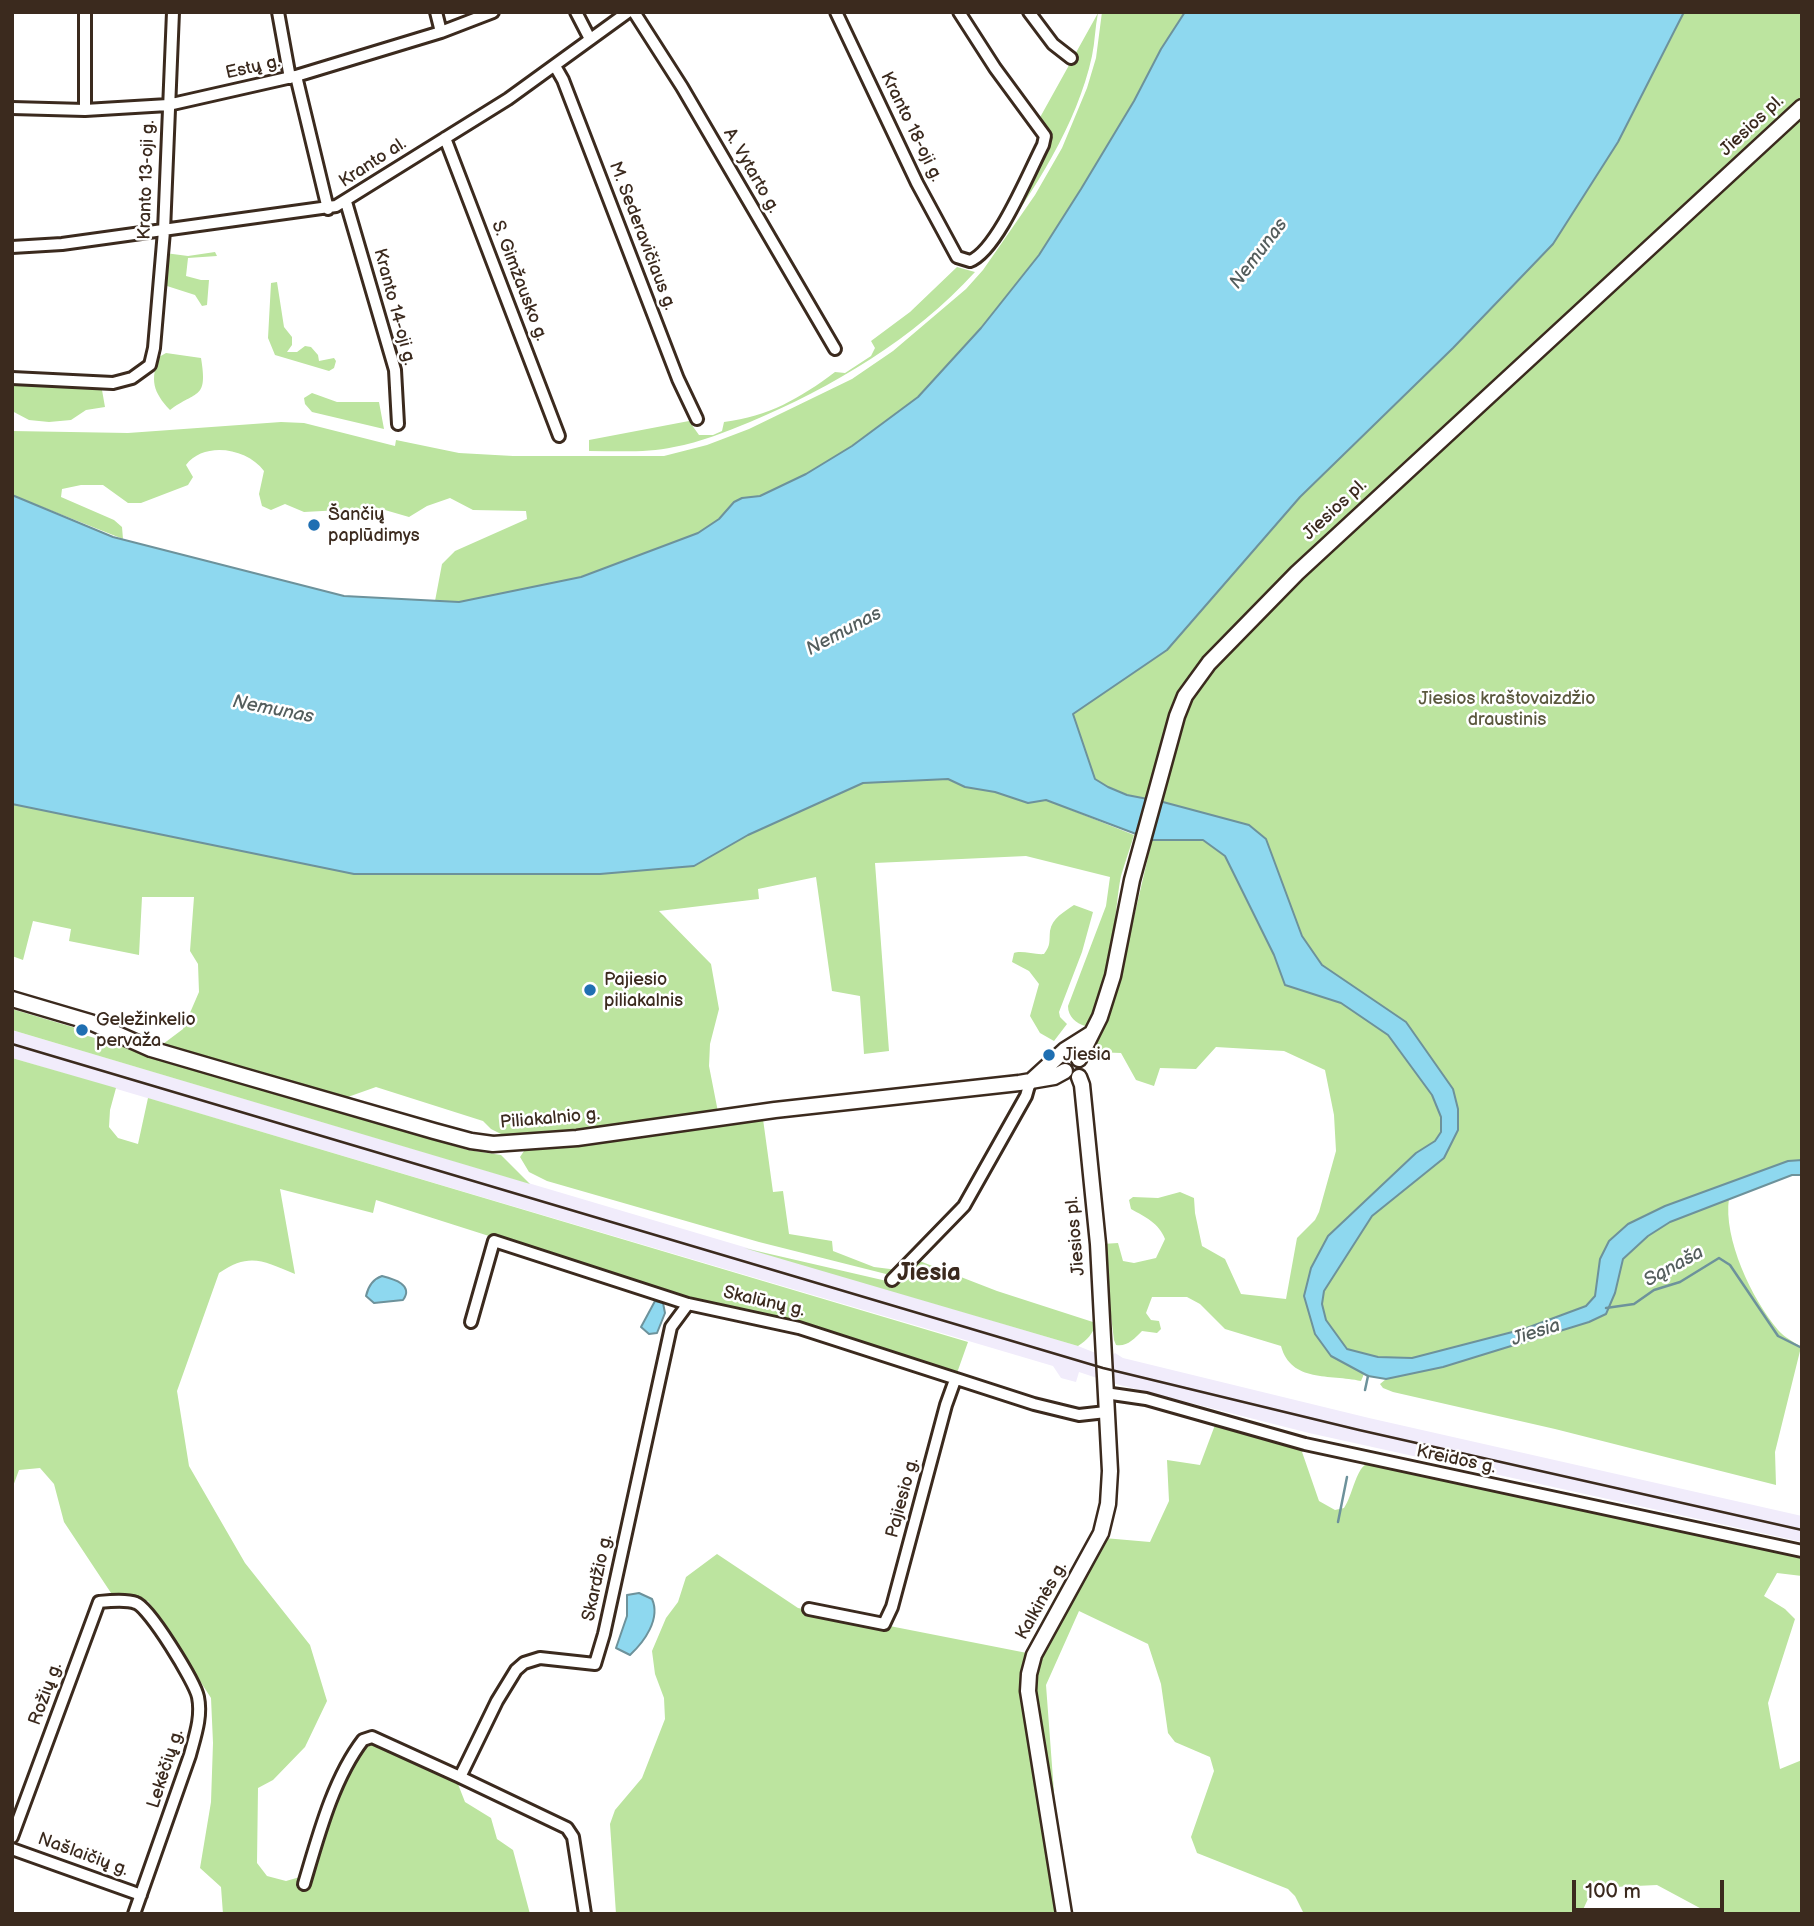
<!DOCTYPE html>
<html>
<head>
<meta charset="utf-8">
<style>
	body { margin:0 }
	#map { position:relative; width:1814px; height:1926px; overflow:hidden; background:#fff; font-family:"Balsamiq Sans",sans-serif }
	canvas { display:block }
	.frame { position:absolute; inset:0; border:14px solid #3b2a1e; pointer-events:none }
	.scale { position:absolute; left:1572px; top:1880px; width:152px; height:32px; box-sizing:border-box; border:4px solid #3b2a1e; border-top:0; padding-left:9px; font-size:21px; line-height:24px; white-space:nowrap; color:#3b2a1e; -webkit-text-stroke:5px #fff; paint-order:stroke }
</style>
</head>
<body>
<div id="map">
<canvas width="1814" height="1926"></canvas>
<div class="frame"></div>
<div class="scale">100 m</div>
</div>
<script>
const g = document.querySelector('canvas').getContext('2d');
g.lineJoin = 'round';
function fillPath(path, color) {
  g.fillStyle = color;
  g.fill(path, 'evenodd');
}
function trace(path, color, width, dash) {
  g.strokeStyle = color;
  g.lineWidth = width;
  g.lineCap = dash ? 'butt' : 'round';
  g.setLineDash(dash || []);
  g.stroke(path);
}
function drawText(font, color, halo, rows, align = 'center') {
  g.font = font + ' "Balsamiq Sans",sans-serif';
  g.lineWidth = 5;
  g.setLineDash([]);
  g.textBaseline = 'middle';
  g.strokeStyle = halo;
  g.fillStyle = color;
  for (const [text, x, y, turn = 0] of rows) {
    g.save();
    g.translate(x, y);
    g.rotate((+turn || 0) * Math.PI / 180);
    g.textAlign = isNaN(turn) ? turn : align;
    if (halo) g.strokeText(text, 0, 0);
    g.fillText(text, 0, 0);
    g.restore();
  }
}
fillPath(new Path2D(`
	M12,1030L1078,1346L1098,1354L1097,1378L1079,1372L1076,1382L1061,1378L1053,1366L12,1058Z
	M1115,1353L1123,1358L1369,1418L1802,1516V1542L1309,1433L1112,1383L1110,1357Z`), '#f1ecfb');
fillPath(new Path2D(`
	M1102,12H1185L1161,49L1134,101L1081,190L1039,255L981,328L918,397L852,446L806,474L760,496L734,502L719,519L698,533L581,577L459,602L435,601L442,564L455,551L527,519L526,511L473,510L450,498L427,506L409,517L378,508L304,512L285,504L271,510L262,506L259,494L264,471C247,448 204,441 186,465L193,477L188,485L141,503H128L103,485H81L62,489L61,497L114,520L122,527L123,539L12,495V431L128,433L281,422L304,423L395,446L396,440L459,453L513,456H664L707,445L749,429L852,379L893,351L966,289L983,270L1035,195L1062,148L1087,88L1096,58Z
	M1684,12H1802V1171L1646,1226L1621,1250L1602,1309L1396,1370L1343,1352L1314,1303L1333,1248L1440,1154L1451,1121L1421,1055L1324,982L1245,848L1168,823L937,714H1073L1167,650L1300,497L1453,348L1553,243L1618,142Z
	M1098,13C1095,27 1095,42 1092,56C1077,125 1034,190 994,247L1052,141L1038,121Z
	M215,252L217,256L188,258L186,276L201,280H209L207,305L202,306L195,295L167,286L165,253L188,256Z
	M957,267L975,272C914,339 833,387 750,422C725,432 701,442 674,447C647,453 617,451 589,451V440L689,421L699,435H713L722,431L724,422C769,416 799,399 835,372L845,373L871,356L875,348L871,341L910,312Z
	M277,282L284,327L292,337V345L287,352H297L305,346L311,347L318,355L319,361L334,358L336,361L334,368L329,371L275,355L268,338L271,283Z
	M166,353L201,358C208,400 197,390 170,410C153,392 150,380 159,357Z
	M12,380L102,390L105,407L86,410L71,420L49,422L29,420L12,411Z
	M312,393L337,402H379L384,429L312,412L305,404L304,398Z
	M948,779L965,787L995,792L1028,803L1046,800L1134,835C1130,849 1125,862 1121,876C1114,908 1112,1008 1085,1026C1076,1023 1068,1017 1068,1006L1106,906L1110,877L1026,856L875,863L889,1051L864,1054L860,996L832,991L816,877L758,889L759,899L659,911L711,964L719,1009L710,1044L709,1066L718,1112L567,1133L509,1138L491,1129L483,1121L376,1087L345,1098L325,1093L163,1044L183,1029L199,992L198,964L190,951L194,897H142L139,955L69,941L71,929L33,921L23,960L12,956V804L354,874H600L694,866L748,835L864,783Z
	M1202,839L1225,856L1274,955L1285,985L1341,1003L1388,1035L1432,1095L1441,1117V1132L1435,1141L1416,1153L1329,1236L1311,1268L1304,1296L1331,1356L1364,1374L1361,1381C1330,1374 1291,1383 1281,1346L1225,1329L1200,1304L1187,1297H1152L1146,1313L1151,1320L1159,1321L1161,1329L1157,1333L1142,1331C1134,1339 1127,1347 1116,1345L1114,1340L1102,1244L1118,1243L1123,1261L1134,1263L1156,1258L1165,1239C1159,1223 1145,1217 1131,1209L1129,1200L1133,1197L1158,1198L1180,1192L1194,1198L1195,1213L1202,1246L1225,1259L1241,1294L1286,1299L1297,1238L1315,1220L1319,1212L1336,1151L1334,1115L1325,1070L1284,1051L1216,1047L1196,1069L1160,1068L1154,1086L1136,1080L1121,1053L1094,1052L1117,990L1152,840Z
	M1074,905L1093,912L1082,952L1059,1012L1060,1017L1067,1024L1054,1041L1040,1033L1030,1016L1039,984L1029,971L1012,962L1014,953C1021,950 1035,955 1044,954C1051,945 1049,941 1050,931C1052,918 1064,912 1074,905Z
	M12,1009L79,1029L78,1033L468,1150L501,1155L530,1184L12,1030Z
	M12,1058L116,1088L110,1110L109,1127L118,1138L138,1144L148,1098L968,1342L957,1373L794,1321L671,1294L376,1200L373,1213L280,1189L295,1274C263,1261 250,1252 219,1273L177,1391L189,1466L245,1563L310,1645L327,1701L305,1747L273,1780L258,1788L257,1863L267,1876L286,1881L307,1875C316,1849 346,1746 374,1742L456,1779L465,1802L491,1818L497,1839L513,1850L530,1914H223L221,1887L200,1868L211,1802L213,1743L211,1698L148,1601L115,1599L64,1522L54,1484L40,1468L19,1470L12,1489Z
	M763,1119L773,1192L783,1191L789,1234L832,1241L833,1251L874,1267L898,1270L890,1275L759,1242L547,1181L529,1172L520,1157L526,1148Z
	M1729,1198C1723,1239 1752,1299 1778,1330C1784,1337 1794,1342 1801,1347L1775,1452L1776,1485L1555,1429L1393,1392L1383,1388L1380,1384L1386,1379L1443,1367L1589,1322L1606,1314L1615,1293L1623,1259L1648,1236L1670,1222Z
	M744,1248L891,1282L917,1260L997,1291L1096,1323C1093,1334 1087,1340 1078,1346Z
	M1215,1425L1301,1449L1319,1501L1335,1510L1344,1508C1353,1494 1355,1472 1366,1464L1562,1503L1802,1556V1576L1777,1573L1764,1596L1785,1609L1795,1619L1768,1703L1780,1769L1802,1760V1914H1711L1657,1885L1593,1888L1581,1914H1304L1295,1896L1288,1889L1197,1853L1191,1837L1214,1771L1210,1757L1175,1742L1168,1733L1161,1684L1148,1644L1079,1611L1046,1685L1055,1806L1049,1801L1034,1680L1037,1661L1104,1538L1150,1542L1169,1501L1167,1460L1200,1465Z
	M717,1554L798,1608L1027,1653L1024,1665L1032,1753L1057,1914H616L610,1824L615,1810L642,1778L665,1719L664,1698L655,1674L652,1651L666,1618L678,1602L686,1577Z`), '#bce49f');
const water = new Path2D(`
	M1185,12H1684L1618,142L1553,244L1453,348L1300,497L1167,650L1073,714L1095,779L1108,787L1127,795L1163,802L1249,825L1266,839L1302,936L1322,965L1406,1022L1453,1089L1458,1109V1130L1444,1158L1372,1216L1324,1291L1322,1304L1326,1320L1347,1349L1378,1357L1412,1358L1524,1329L1586,1306L1595,1296L1600,1259L1609,1241L1628,1224L1665,1206L1788,1161L1802,1160V1175H1792L1670,1222L1648,1236L1623,1259L1615,1293L1606,1314L1589,1322L1443,1367L1386,1379L1368,1376L1331,1356L1315,1334L1304,1296L1311,1268L1328,1236L1416,1153L1435,1141L1441,1132V1117L1432,1095L1388,1035L1341,1003L1285,985L1274,955L1225,856L1203,840H1152L1046,800L1028,803L995,792L965,787L948,779L863,783L748,835L694,866L600,874H354L12,804V495L113,537L344,596L459,602L581,577L698,533L719,519L734,502L742,498L760,496L806,474L852,446L918,397L981,328L1039,255L1081,189L1134,101L1161,49Z
	M382,1276C394,1279 414,1285 403,1300L374,1303L366,1296C368,1287 373,1279 382,1276Z
	M655,1301L663,1303L665,1313L657,1333L649,1334L641,1327Z
	M639,1593L652,1599C661,1619 644,1642 630,1655L616,1648L627,1616V1595Z`);
fillPath(water, '#8ed8ef');
trace(water, '#6d929b', 2);
trace(new Path2D(`
	M1606,1308L1634,1304L1654,1290L1680,1282L1719,1258L1730,1265L1778,1336L1802,1348
	M1365,1390L1368,1376
	M1338,1522L1347,1477`), '#6d929b', 2.5);
const minor = new Path2D(`
	M278,12L290,78
	M436,12L441,32
	M576,12L590,39
	M634,12L682,87L835,349
	M836,12L917,183L957,257L970,261C997,251 1029,172 1043,145L1045,136L995,68L959,12
	M1029,12L1053,44L1071,58
	M555,66L563,80L678,379L697,419
	M296,76L328,209
	M12,108L85,110L168,105L296,76L441,32L493,12
	M85,110V12
	M445,138L559,436
	M346,202L395,370L398,424
	M12,247L62,244L336,206L508,99L628,12
	M12,378L113,383L132,378L150,365L154,348L164,231L173,12
	M892,1280L964,1206L1026,1096L1030,1082
	M471,1322L494,1241L688,1304L799,1328L1034,1404L1079,1415L1106,1412
	M1105,1393L1146,1399L1305,1444L1802,1551
	M809,1609L884,1624L892,1607L946,1405L955,1380
	M12,1837L99,1602C109,1601 126,1599 136,1603C149,1607 195,1682 198,1697C202,1717 195,1736 190,1755L134,1914
	M12,1849L141,1895
	M304,1884C318,1837 333,1779 363,1740L372,1737L460,1777
	M585,1914L573,1837L567,1828L460,1777L497,1701L516,1670L524,1663L540,1658L595,1664L604,1634L671,1327L688,1304`);
const major = new Path2D(`
	M12,999L90,1022L151,1049L240,1075L434,1131L471,1141L493,1144L577,1138L775,1110L1019,1083L1054,1077L1065,1071
	M1079,1059L1100,1017L1113,976L1132,880L1177,716L1185,696L1209,663L1297,573L1802,107
	M1030,1082L1065,1050L1092,1033
	M1064,1914L1028,1691L1029,1674L1034,1655L1101,1533L1108,1504L1110,1471L1098,1244L1082,1085L1079,1077`);
trace(minor, '#3b2a1e', 16);
trace(major, '#3b2a1e', 19);
trace(minor, '#fff', 10);
trace(major, '#fff', 14);
trace(new Path2D(`
	M12,1044L1103,1368L1359,1430L1802,1530`), '#3b2a1e', 2.5);
for (const [x, y, r, color] of [
	[314,525,7,"#1f6fb2"],
	[590,990,7,"#1f6fb2"],
	[82,1030,7,"#1f6fb2"],
	[1049,1055,7,"#1f6fb2"]
]) {
  const dot = new Path2D();
  dot.arc(x, y, r, 0, 2 * Math.PI);
  g.fillStyle = color;
  g.fill(dot);
  trace(dot, '#fff', 2.5);
}
drawText('18px', '#3b2a1e', '#fff', [
	["Estų g.",253,68,-13],
	["Jiesios pl.",1752,126,-43],
	["Kranto 18-oji g.",911,127,64],
	["Kranto al.",373,163,-33],
	["A. Vytarto g.",751,171,60],
	["Kranto 13-oji g.",147,180,-88],
	["M. Sederavičiaus g.",642,236,69],
	["S. Gimžausko g.",519,281,69],
	["Kranto 14-oji g.",394,307,75],
	["Jiesios pl.",1335,510,-43],
	["Piliakalnio g.",550,1119,-5],
	["Jiesios pl.",1076,1236,-95],
	["Skalūnų g.",764,1302,13],
	["Kreidos g.",1456,1460,12],
	["Pajiesio g.",903,1498,-75],
	["Skardžio g.",598,1578,-78],
	["Kalkinės g.",1042,1601,-61],
	["Rožių g.",46,1694,-70],
	["Lekėčių g.",166,1769,-72],
	["Našlaičių g.",83,1855,20]
]);
drawText('18px', '#3b2a1e', '#fff', [
	["Šančių",328,515],
	["paplūdimys",328,536],
	["Pajiesio",604,980],
	["piliakalnis",604,1001],
	["Geležinkelio",96,1020],
	["pervaža",96,1041],
	["Jiesia",1063,1055]
], 'left');
drawText('18px', '#5b583e', '#fff', [
	["Jiesios kraštovaizdžio",1507,699],
	["draustinis",1507,720]
]);
drawText('italic 19px', '#545e5d', '#fff', [
	["Nemunas",1259,254,-53],
	["Nemunas",844,632,-28],
	["Nemunas",273,710,11],
	["Sąnaša",1674,1267,-29],
	["Jiesia",1536,1333,-18]
]);
drawText('bold 24px', '#3b2a1e', '#fff', [
	["Jiesia",929,1274]
]);
</script>
</body>
</html>
